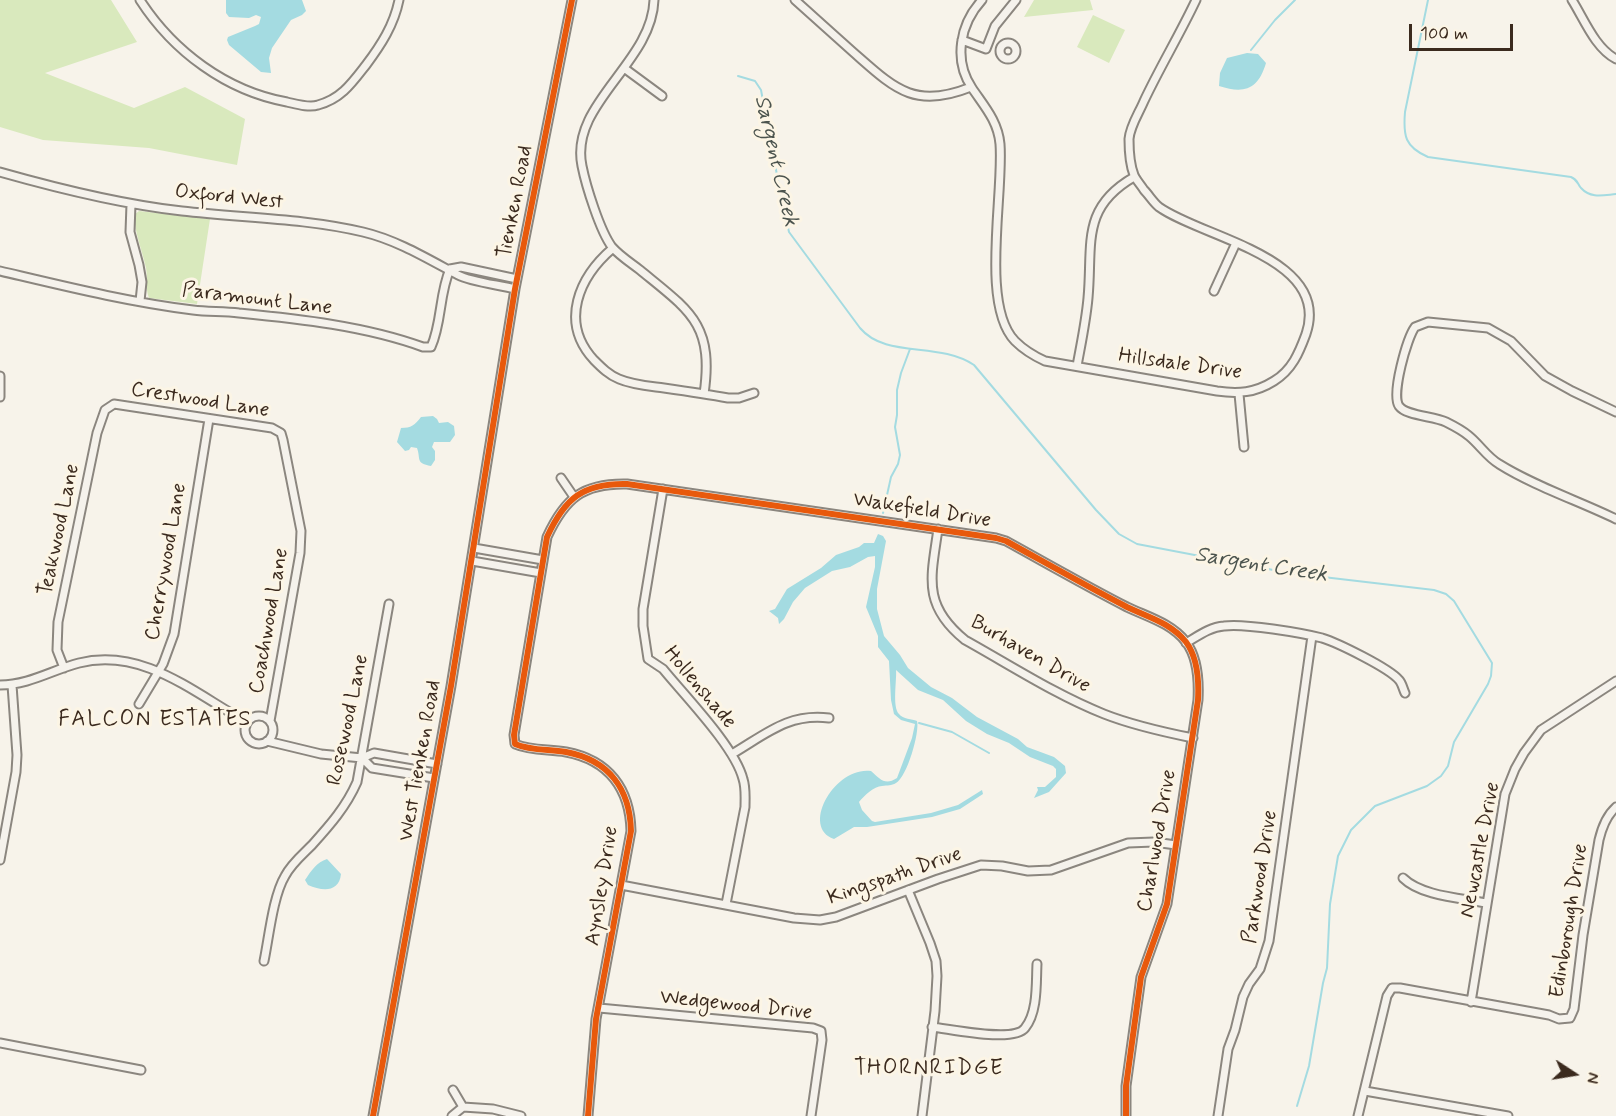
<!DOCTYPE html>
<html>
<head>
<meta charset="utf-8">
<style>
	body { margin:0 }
	#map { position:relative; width:1616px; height:1116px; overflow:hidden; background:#f7f3ea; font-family:Mynerve,sans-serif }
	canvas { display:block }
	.north { position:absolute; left:1544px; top:1044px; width:60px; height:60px; -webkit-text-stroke:4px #fcf5e5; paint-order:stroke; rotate:102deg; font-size:16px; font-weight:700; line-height:24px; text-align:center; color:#3b2a1e }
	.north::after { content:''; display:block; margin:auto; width:21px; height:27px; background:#3b2a1e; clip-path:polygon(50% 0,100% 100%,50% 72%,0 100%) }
	.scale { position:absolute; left:1409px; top:24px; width:104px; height:27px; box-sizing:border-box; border:3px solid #3b2a1e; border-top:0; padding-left:8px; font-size:18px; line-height:21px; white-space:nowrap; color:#3b2a1e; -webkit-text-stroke:4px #fcf5e5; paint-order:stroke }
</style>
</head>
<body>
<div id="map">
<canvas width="1616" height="1116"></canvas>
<div class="north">N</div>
<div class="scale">100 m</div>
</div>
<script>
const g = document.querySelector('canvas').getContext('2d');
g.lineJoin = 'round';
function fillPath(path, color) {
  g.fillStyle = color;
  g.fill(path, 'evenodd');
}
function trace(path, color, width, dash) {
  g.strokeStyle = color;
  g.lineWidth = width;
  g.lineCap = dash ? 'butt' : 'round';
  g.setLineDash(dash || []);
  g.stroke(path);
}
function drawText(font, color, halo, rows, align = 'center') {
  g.font = font + ' Mynerve,sans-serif';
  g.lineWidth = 6;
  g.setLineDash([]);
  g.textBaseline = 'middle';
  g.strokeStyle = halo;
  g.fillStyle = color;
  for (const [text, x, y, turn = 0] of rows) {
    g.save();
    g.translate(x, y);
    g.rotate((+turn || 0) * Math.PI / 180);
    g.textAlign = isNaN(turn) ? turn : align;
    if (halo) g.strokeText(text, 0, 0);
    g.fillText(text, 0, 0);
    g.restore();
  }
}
fillPath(new Path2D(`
	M0,0H111L137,42L45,73L134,108L185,87L245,119L237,165L149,148L43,140L0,127Z
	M1034,0H1090L1093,10L1024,17Z
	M1093,15L1125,30L1109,63L1077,47Z
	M139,211L210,219L197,304L149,298C145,288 148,279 146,268C142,250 135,234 134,215Z`), '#d9e9bd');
fillPath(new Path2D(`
	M226,0H302L306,11L302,15L291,20L272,48L269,58L271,73L261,72L229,45L227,40L228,37L255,26L259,24L261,17L256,15L249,18L229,17L226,13Z
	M1247,53L1258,54L1266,63C1258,90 1244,94 1219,86L1220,73L1227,58Z
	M433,416L437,419L439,423L448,422L454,426L455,435L450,442H434L432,447L435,451V460L431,466C415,463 421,459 417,448L411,447L409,450L405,451L397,442L401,428C411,428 415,425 421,417Z
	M878,534L883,536L886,541L877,589V609L884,636L900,655L908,668L931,687L952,698L977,717L1018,739L1027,747L1054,757L1065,766L1066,773L1049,792L1034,798L1038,790L1037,787H1045L1056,777V769L1053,766L1030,757L1009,743L987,734L966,721L943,700L918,690L896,670C897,680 892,707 899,714C903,719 912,719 917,721C920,732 907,777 896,783C891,786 888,785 882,786C874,786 864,796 859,802L862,810L872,821L875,822L931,813L958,805L982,790L983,794L960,809L932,817L867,827H854L834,839C800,827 835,766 871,771C880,779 885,786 897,778L912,738L915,724L901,720L894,714L891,700L889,661L878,647V636L866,607L875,567V556L868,557L850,567L832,571L805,588L793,602L784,619L779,624L778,618L769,611L775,609L787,589L821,568L836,555L859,547L864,543H874Z
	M327,859L341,874C339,893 322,891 308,885L305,880C311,871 317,862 327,859Z`), '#a4dbe1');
trace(new Path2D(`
	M1428,0L1405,112C1403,136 1405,147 1428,157L1571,177C1578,180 1577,183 1581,188C1591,199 1604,195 1616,194
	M1251,50L1275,20L1295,0
	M738,76L755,81L761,90L780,191L789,232L860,328C886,359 938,341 974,365L1096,510L1119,534L1137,544L1289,573L1434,590L1446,594L1454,601L1492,663L1491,676L1488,684L1454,742L1448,766L1441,776L1427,786L1375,806L1351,830L1338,856L1330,904L1327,968L1323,983L1309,1066L1297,1106
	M883,513L891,477L898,464L900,455L895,427L897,415V390L901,373L910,349
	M919,723L952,732L989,753`), '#a4dbe1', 2);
const minor = new Path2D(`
	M140,0C173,51 226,91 287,102C296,104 309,108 318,105C341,99 352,83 366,65C381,45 394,25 399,0
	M654,0C652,63 569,104 582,166C586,186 600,231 612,247C620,256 631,263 640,270C690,311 714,324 704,394
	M795,0C814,17 834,35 853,52C894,88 914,110 971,87
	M982,0C960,24 953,60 972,88C984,106 998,121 1000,144C1004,194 980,305 1015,341C1023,349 1034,356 1045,361L1217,391C1238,394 1255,393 1274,381C1292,370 1299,353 1306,334C1332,257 1202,238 1159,207C1153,202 1149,195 1144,190C1141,185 1136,180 1134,175C1130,165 1129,150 1129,139C1130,126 1139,113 1144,101C1160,67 1180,34 1196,0
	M1572,0C1584,19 1595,48 1616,59
	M962,40L986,49L995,26L1016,0
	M1000 51a8 8 0 1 1 16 0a8 8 0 1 1-16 0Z
	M624,68L662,96
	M0,172C60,189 120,204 182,211C242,218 304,218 363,232C397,240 428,259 458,275C471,282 500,285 515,289
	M131,204L130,232L139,265L142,282L140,301
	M613,248C579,277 559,322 594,360C602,368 609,375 619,379C633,385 649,386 664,388C685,391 706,394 728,398H739L754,393
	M450,269L461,267L517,279
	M0,271C64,286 128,302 193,310C208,312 223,311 239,313C300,319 365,326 423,347H431C442,323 439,294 450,269
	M1214,291L1236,243
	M1077,366C1081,344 1086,321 1088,298C1093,245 1080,208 1134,177
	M0,376V397
	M1239,394L1244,447
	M1616,412L1572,391L1545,376L1511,341L1488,328L1428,322L1415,327C1407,338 1391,394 1399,406C1406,416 1434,416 1446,422C1454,426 1462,430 1469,436C1480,445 1487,457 1499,464C1534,486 1579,501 1616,519
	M561,478L574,497
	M663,489L643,609V626L648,659L663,669C685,696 735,747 743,779C746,788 745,797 745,807L726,904
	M938,529C931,578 922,605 965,640C1010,665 1056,695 1104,714C1132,725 1163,732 1193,738
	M474,548L543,560
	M472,561L541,573
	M1186,643C1198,636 1210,627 1224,626C1244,623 1302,633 1322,638C1338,643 1389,668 1399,680C1402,683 1403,689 1405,693
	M64,668L57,650L58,622L97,433L105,410L114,404L272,428L281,433L283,440L301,531L300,553L270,721
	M0,685C29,685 52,670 79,663C139,648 188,688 236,716L246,726
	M139,704L163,664L174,634L209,419
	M245 730a14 14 0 1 1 28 0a14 14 0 1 1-28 0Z
	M267,741L321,754L362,758L374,753L437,764
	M732,754C766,734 788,713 829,718
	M362,758L372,768L434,778
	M0,860L16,772L17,755L12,685
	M1403,878C1421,896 1461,898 1486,903
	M621,885L794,918L820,920L836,917L938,879L981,865L1002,866L1028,871L1051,870L1128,843L1154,842L1176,845
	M908,890L930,943L936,961L937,976L935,1011L922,1116
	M264,961C269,937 273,896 285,876C291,864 302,855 312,845C330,825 346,807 357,782L389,604
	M1471,1002L1505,794L1515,769L1524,753L1541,730L1616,681
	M599,1008L813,1028L821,1031L822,1040L811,1116
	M932,1027C951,1029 1014,1043 1025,1028C1038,1012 1036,983 1037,964
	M0,1043L141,1070
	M453,1090L463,1107
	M1365,1091L1508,1116
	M373,1116L451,686L515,289L572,0
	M452,1116L463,1107L493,1109L521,1116
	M588,1116L596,1019L631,831C630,789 609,760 566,752C549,749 531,751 515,744L514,735L547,537C565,498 583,483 627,484L996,538L1006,541C1046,563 1086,586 1127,607C1148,617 1171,623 1186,642C1198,658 1199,681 1198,700L1167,904L1141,977L1126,1086V1116
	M1218,1116L1228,1049L1235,1030L1243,997L1249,984L1260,969L1269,941L1312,636
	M1358,1116L1387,996L1392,988H1400L1549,1015L1559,1019L1570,1018L1574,1009L1583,935L1599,840C1602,827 1606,816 1616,807`);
trace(minor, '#8b867f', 11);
trace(minor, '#f5f2ec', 7);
trace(new Path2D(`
	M373,1116L451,686L515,289L572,0
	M588,1116L596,1019L631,831C630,789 609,760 566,752C549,749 531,751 515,744L514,735L547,537C565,498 583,483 627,484L996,538L1006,541C1046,563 1086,586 1127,607C1148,617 1171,623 1186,642C1198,658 1199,681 1198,700L1167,904L1141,977L1126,1086V1116`), '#e8590c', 6);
drawText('21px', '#3b2a1e', '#fcf5e5', [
	["Oxford West",229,198,6],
	["Tienken Road",516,202,-79],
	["Paramount Lane",257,300,7],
	["Hillsdale Drive",1180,365,8],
	["Crestwood Lane",200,401,9],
	["Wakefield Drive",922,511,9],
	["Teakwood Lane",60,530,-78],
	["Cherrywood Lane",167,562,-80],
	["Coachwood Lane",270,621,-80],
	["Burhaven Drive",1030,655,30],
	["Hollenshade",699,688,50],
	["Rosewood Lane",349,720,-78],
	["West Tienken Road",421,761,-80],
	["Charlwood Drive",1158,841,-80],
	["Newcastle Drive",1481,850,-79],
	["Kingspath Drive",895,877,-19],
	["Parkwood Drive",1261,877,-81],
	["Aynsley Drive",603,886,-81],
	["Edinborough Drive",1570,921,-81],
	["Wedgewood Drive",736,1006,6]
]);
drawText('italic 22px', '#4c544e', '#fcf5e5', [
	["Sargent Creek",775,161,77],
	["Sargent Creek",1261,566,9]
]);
g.letterSpacing = '1.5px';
drawText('22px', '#3b2a1e', '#fcf5e5', [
	["FALCON ESTATES",155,720],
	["THORNRIDGE",929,1069]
]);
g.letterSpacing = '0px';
</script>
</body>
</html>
